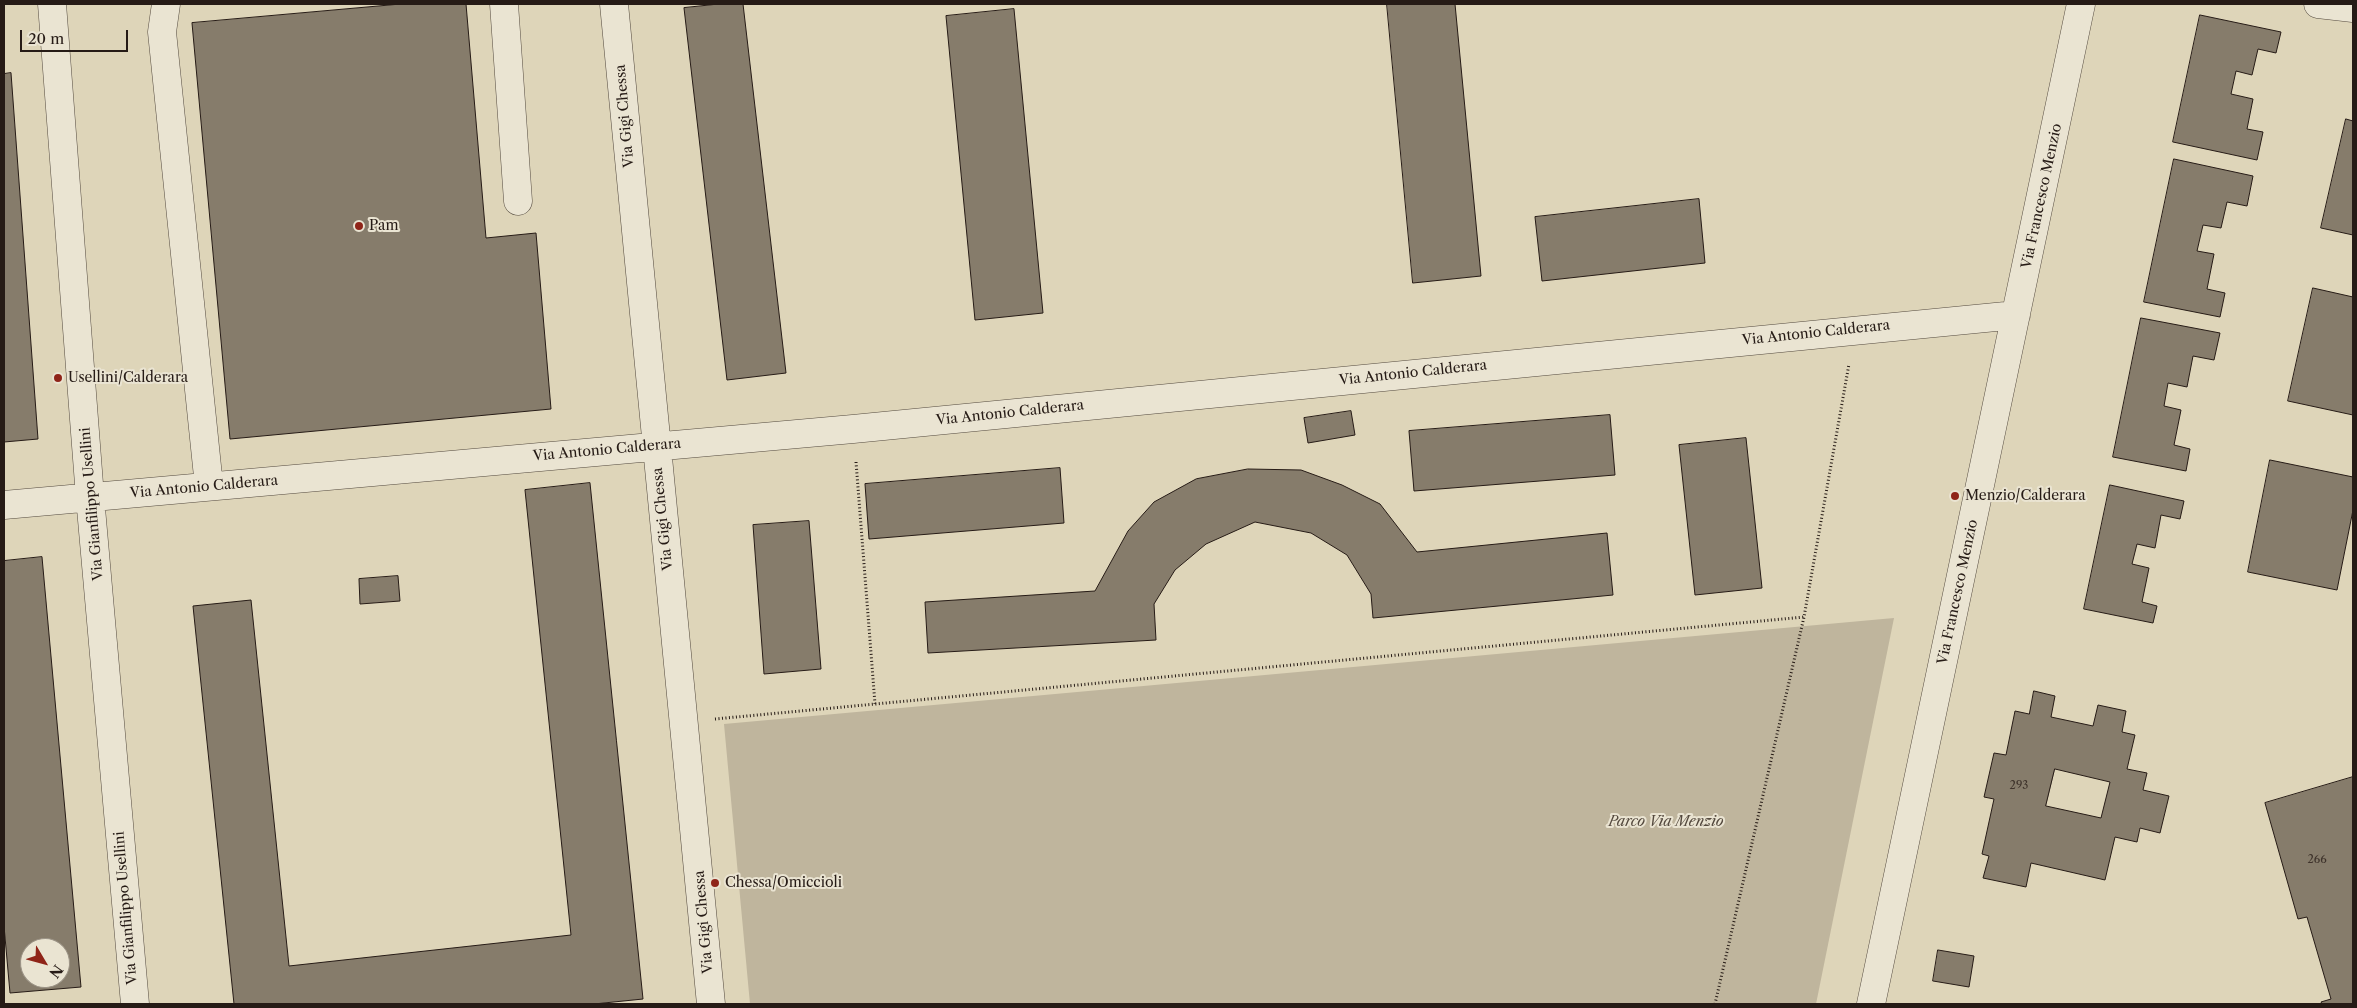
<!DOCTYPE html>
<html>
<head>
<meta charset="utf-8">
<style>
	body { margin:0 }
	#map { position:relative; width:2357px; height:1008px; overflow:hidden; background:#ded5b9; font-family:"Libre Caslon Text",serif }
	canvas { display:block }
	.frame { position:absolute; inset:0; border:5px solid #261b16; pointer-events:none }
	.north { position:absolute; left:20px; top:938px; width:50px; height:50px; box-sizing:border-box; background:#eae4d2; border:1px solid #9c9487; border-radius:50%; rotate:127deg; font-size:14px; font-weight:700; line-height:20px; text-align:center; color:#261b16 }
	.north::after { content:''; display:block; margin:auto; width:18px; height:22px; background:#8f2418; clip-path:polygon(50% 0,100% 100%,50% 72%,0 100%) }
	.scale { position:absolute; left:20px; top:30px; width:108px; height:22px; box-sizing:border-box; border:2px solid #261b16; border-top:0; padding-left:6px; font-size:15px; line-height:18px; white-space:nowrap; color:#261b16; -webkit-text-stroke:4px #eae4d2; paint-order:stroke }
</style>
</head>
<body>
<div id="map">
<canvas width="2357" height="1008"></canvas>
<div class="frame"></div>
<div class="north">N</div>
<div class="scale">20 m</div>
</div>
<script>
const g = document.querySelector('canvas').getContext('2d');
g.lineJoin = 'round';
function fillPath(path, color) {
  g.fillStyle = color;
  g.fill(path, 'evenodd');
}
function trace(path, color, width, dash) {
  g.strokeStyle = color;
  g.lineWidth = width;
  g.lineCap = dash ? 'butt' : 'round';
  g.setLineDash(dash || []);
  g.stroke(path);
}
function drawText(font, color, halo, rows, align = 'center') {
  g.font = font + ' "Libre Caslon Text",serif';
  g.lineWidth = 4;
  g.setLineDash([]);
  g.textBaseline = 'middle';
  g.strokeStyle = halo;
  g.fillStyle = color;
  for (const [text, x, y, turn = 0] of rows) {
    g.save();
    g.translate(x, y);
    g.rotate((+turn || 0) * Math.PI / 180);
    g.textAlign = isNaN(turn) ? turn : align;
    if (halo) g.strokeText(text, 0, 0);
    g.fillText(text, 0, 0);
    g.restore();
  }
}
fillPath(new Path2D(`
	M1894,618L1816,1004H750L724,724Z`), '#bfb59d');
const building = new Path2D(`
	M401,4H466L486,238L536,233L551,409L230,439L192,23Z
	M719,4H743L786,373L727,380L684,8Z
	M1387,4H1455L1481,276L1413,283Z
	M1014,9L1043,313L975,320L946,16Z
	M2200,15L2281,32L2276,53L2258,49L2252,75L2236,71L2231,94L2253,99L2247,129L2263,132L2257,160L2173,142Z
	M11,73L38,439L4,442V74Z
	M2346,119L2353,121V235L2321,228Z
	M2174,159L2253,176L2247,206L2227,202L2221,228L2203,225L2197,251L2214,254L2207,289L2225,293L2220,317L2144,302Z
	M1699,199L1705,263L1542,281L1535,217Z
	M2313,288L2353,297V415L2288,401Z
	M2141,318L2220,333L2214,360L2193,356L2187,387L2168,383L2164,406L2181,410L2174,445L2190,449L2186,471L2113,457Z
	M1351,411L1355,435L1308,443L1304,418Z
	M1610,415L1615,475L1414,491L1409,431Z
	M1746,438L1762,588L1695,595L1679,445Z
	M2270,460L2353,477V510L2337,590L2248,572Z
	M1060,468L1064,523L869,539L865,484Z
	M1248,469L1301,470L1342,485L1380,504L1417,552L1607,533L1613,595L1373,618L1371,594L1347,555L1311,533L1255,522L1206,544L1175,570L1154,604L1156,640L928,653L925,602L1095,591L1128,531L1154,502L1196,479Z
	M590,483L643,999L594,1004H234L193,606L251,600L289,966L571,935L525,490Z
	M2110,485L2184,501L2180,519L2161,515L2155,548L2137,544L2132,564L2149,568L2142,602L2157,606L2153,623L2084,609Z
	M809,521L821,669L764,674L753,525Z
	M42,557L81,987L10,993L4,926V561ZM30,948H60V978H30Z
	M398,576L400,601L360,604L359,579Z
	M2034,691L2055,696L2051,717L2093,726L2098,705L2126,711L2122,732L2135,735L2127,769L2147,773L2143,790L2169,796L2160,833L2140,828L2137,842L2115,837L2105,880L2031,863L2026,887L1983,878L1989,856L1982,854L1994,799L1984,797L1994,753L2006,755L2015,711L2029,714ZM2055,769L2110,782L2101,818L2046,806Z
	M2353,777V1004H2322L2321,1002L2331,999L2307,917L2298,919L2265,803Z
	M1938,950L1974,956L1969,987L1933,981Z`);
fillPath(building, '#867c6b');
trace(building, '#261b16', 1);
const minor = new Path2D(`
	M52,4L90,497L135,1004
	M166,4L162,32L209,486
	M504,4L518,201
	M614,4L711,1004
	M2318,4L2353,8
	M4,505L853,429L2016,315
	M1871,1004L2081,4`);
trace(minor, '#544a3f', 29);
trace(new Path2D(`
	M856,462L875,704
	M715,719L1804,617
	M1715,1004L1804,617L1849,364`), '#261b16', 3, [1, 2.5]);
trace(minor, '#eae4d2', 28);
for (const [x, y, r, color] of [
	[359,226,5,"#8f2418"],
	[58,378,5,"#8f2418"],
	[1955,496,5,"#8f2418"],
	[715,883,5,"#8f2418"]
]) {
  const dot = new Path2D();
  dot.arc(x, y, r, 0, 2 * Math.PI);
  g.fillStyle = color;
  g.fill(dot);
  trace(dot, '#eae4d2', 2);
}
drawText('11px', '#3e332b', null, [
	["293",2019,786],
	["266",2317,860]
]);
drawText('14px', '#261b16', '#eae4d2', [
	["Via Gigi Chessa",625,116,-95],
	["Via Francesco Menzio",2042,196,-78],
	["Via Antonio Calderara",1816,333,-6],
	["Via Antonio Calderara",1413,373,-6],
	["Via Antonio Calderara",1010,413,-6],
	["Via Antonio Calderara",607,450,-5],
	["Via Antonio Calderara",204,487,-5],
	["Via Gianfilippo Usellini",92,504,-95],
	["Via Gigi Chessa",663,519,-96],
	["Via Francesco Menzio",1958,592,-78],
	["Via Gianfilippo Usellini",126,908,-95],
	["Via Gigi Chessa",704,922,-95]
]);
drawText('14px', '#261b16', '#eae4d2', [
	["Pam",369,226],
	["Usellini/Calderara",68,378],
	["Menzio/Calderara",1965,496],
	["Chessa/Omiccioli",725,883]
], 'left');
drawText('italic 14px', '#54493e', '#eae4d2', [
	["Parco Via Menzio",1666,822]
]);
</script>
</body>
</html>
